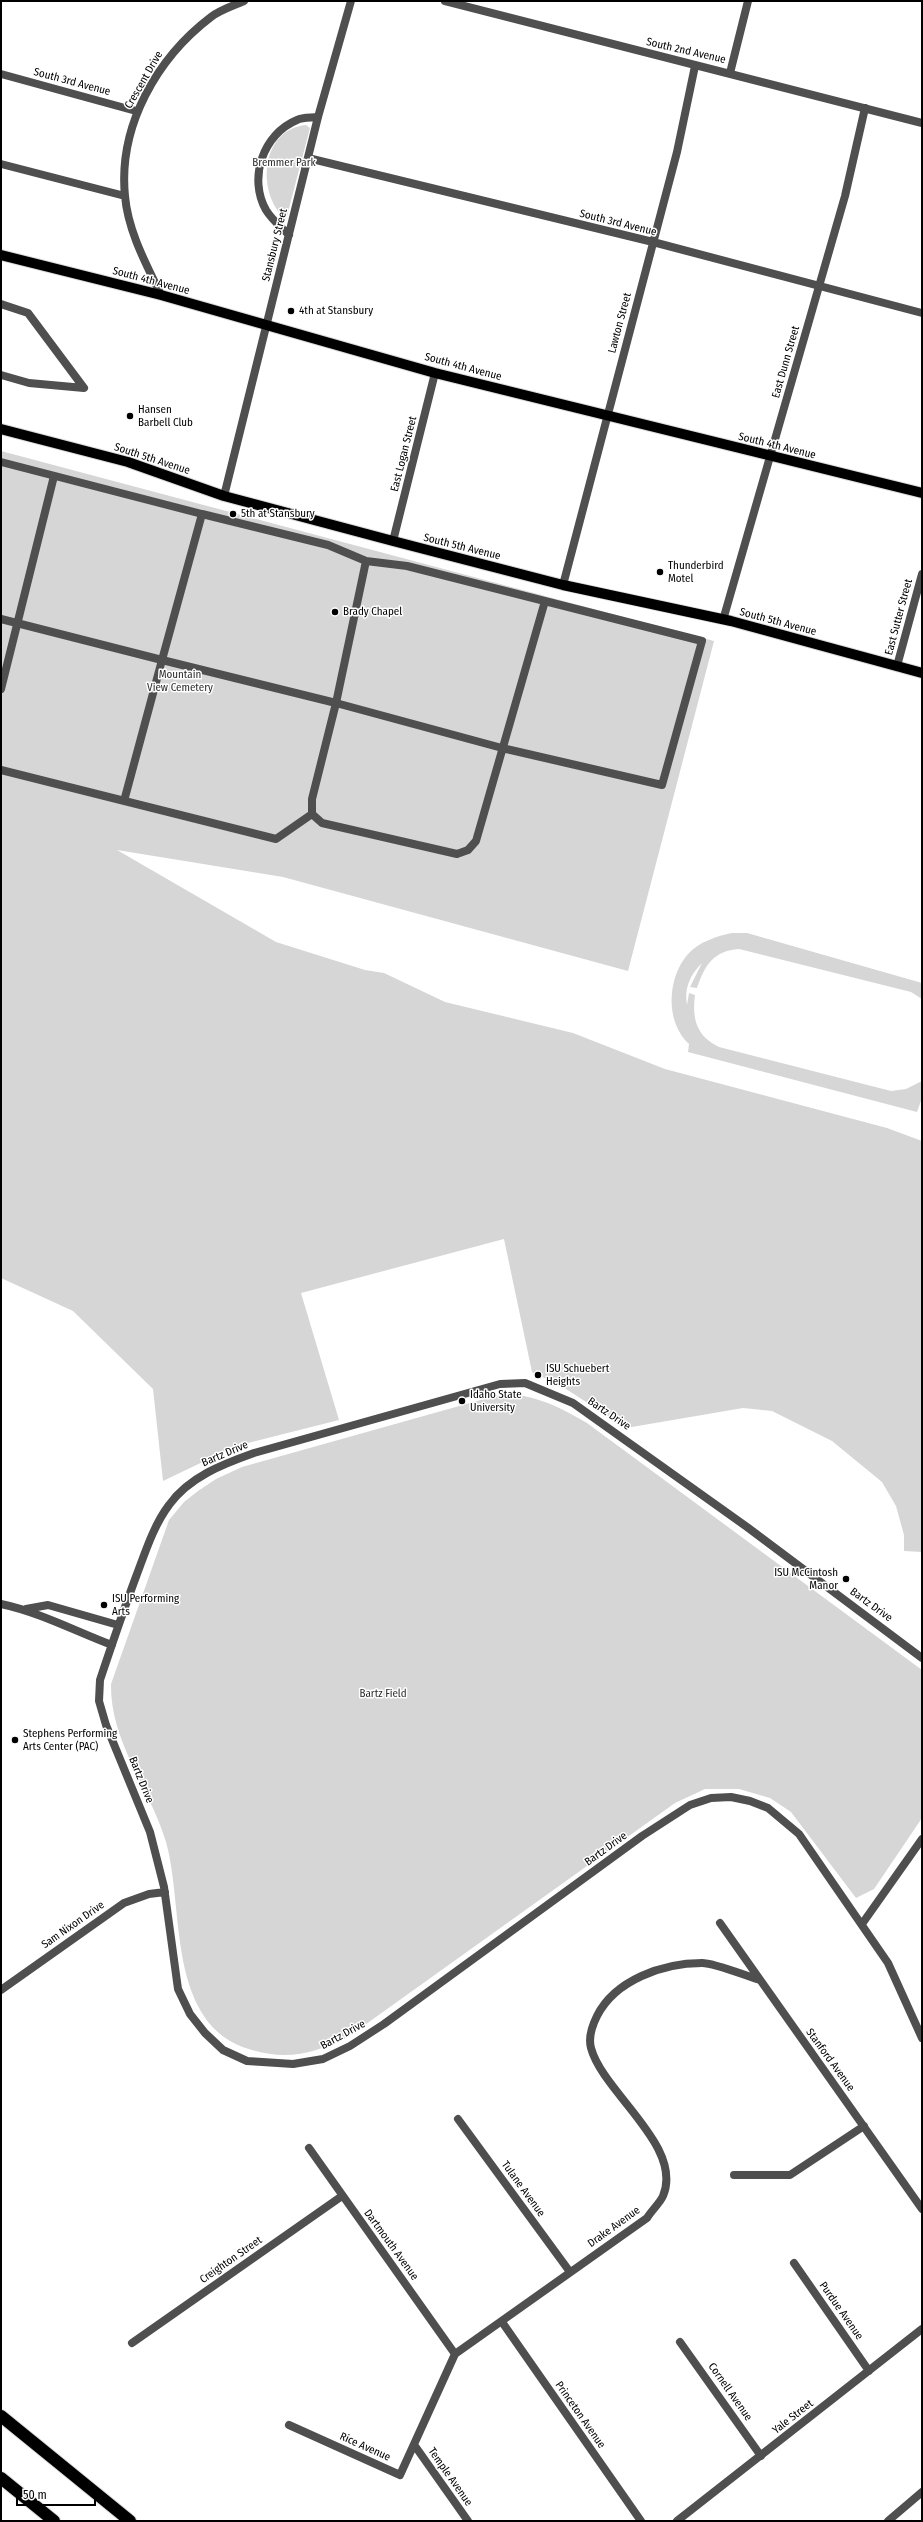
<!DOCTYPE html>
<html>
<head>
<meta charset="utf-8">
<style>
	body { margin:0 }
	#map { position:relative; width:923px; height:2522px; overflow:hidden; background:#fff; font-family:"Fira Sans Condensed",sans-serif }
	canvas { display:block }
	.frame { position:absolute; inset:0; border:2px solid #000; pointer-events:none }
	.scale { position:absolute; left:16px; top:2488px; width:80px; height:18px; box-sizing:border-box; border:2px solid #000; border-top:0; padding-left:5px; font-size:12px; line-height:14px; white-space:nowrap; color:#000; -webkit-text-stroke:3px #fff; paint-order:stroke }
</style>
</head>
<body>
<div id="map">
<canvas width="923" height="2522"></canvas>
<div class="frame"></div>
<div class="scale">50 m</div>
</div>
<script>
const g = document.querySelector('canvas').getContext('2d');
g.lineJoin = 'round';
function fillPath(path, color) {
  g.fillStyle = color;
  g.fill(path, 'evenodd');
}
function trace(path, color, width, dash) {
  g.strokeStyle = color;
  g.lineWidth = width;
  g.lineCap = dash ? 'butt' : 'round';
  g.setLineDash(dash || []);
  g.stroke(path);
}
function drawText(font, color, halo, rows, align = 'center') {
  g.font = font + ' "Fira Sans Condensed",sans-serif';
  g.lineWidth = 3;
  g.setLineDash([]);
  g.textBaseline = 'middle';
  g.strokeStyle = halo;
  g.fillStyle = color;
  for (const [text, x, y, turn = 0] of rows) {
    g.save();
    g.translate(x, y);
    g.rotate((+turn || 0) * Math.PI / 180);
    g.textAlign = isNaN(turn) ? turn : align;
    if (halo) g.strokeText(text, 0, 0);
    g.fillText(text, 0, 0);
    g.restore();
  }
}
fillPath(new Path2D(`
	M306,125L310,128L287,216L283,217C256,189 262,129 306,125Z
	M1,451L714,641L628,971L283,877L117,850L276,942L365,970L384,973L445,1002L573,1033L665,1069L887,1128L922,1141V1552L904,1551V1535L896,1506L882,1482L832,1441L772,1411L743,1408L626,1428L563,1387L532,1372L504,1239L301,1293L339,1420L236,1446L163,1481L153,1389L73,1311L1,1278Z
	M732,933H747L922,983V999L911,992L739,949C713,951 705,965 697,988L690,987L702,963C690,975 684,988 687,1005L689,993L695,995C692,1018 696,1036 719,1047L891,1091L906,1089L922,1081V1098L917,1112L688,1052L689,1044C665,1022 667,978 688,954C699,942 717,936 732,933Z
	M502,1394C534,1394 560,1407 587,1423L922,1670V1818L874,1889L856,1898L791,1812L770,1798L739,1789H705L675,1803L348,2037C314,2053 289,2061 252,2050C165,2026 185,1909 166,1842C150,1788 110,1742 111,1684L169,1520L184,1502L198,1491L216,1479L242,1467Z`), '#d6d6d6');
const primary = new Path2D(`
	M1,255L161,295L435,373L922,493
	M1,429L128,462L224,496L393,541L563,585L731,621L922,673`);
const motorway = new Path2D(`
	M1,2416L130,2521
	M1,2478L54,2521`);
trace(primary, '#dbdbdb', 12);
trace(motorway, '#dbdbdb', 14);
trace(new Path2D(`
	M730,73L748,1
	M1,74L136,111
	M308,158L653,242L922,313
	M1,164L125,196
	M289,235C281,227 272,220 266,210C248,178 263,134 297,120C303,117 311,118 318,117
	M161,295C146,264 128,231 125,196C118,126 157,58 211,17C220,10 233,6 244,1
	M1,304L28,313L84,388L29,383L1,375
	M1,462L202,514
	M224,496L318,117L351,1
	M393,541L435,373
	M366,561L336,703L162,660L202,514L328,545L366,561L407,566L702,641L662,785L502,748L336,703L312,799V814L322,823L457,854L468,850L476,841L545,601
	M563,585L677,152L695,66
	M1,619L162,660L124,801
	M723,620L845,196L865,108
	M897,666L922,574
	M1,689L54,476
	M1,770L276,839L312,814
	M1,1604C39,1612 75,1631 112,1645
	M26,1609L48,1605L118,1625
	M922,1658L747,1527L573,1403L525,1383L500,1384L254,1453C223,1464 189,1477 169,1505C154,1525 146,1550 137,1574C124,1609 112,1644 100,1680L99,1701L106,1725L150,1832L164,1887L178,1989L190,2014L205,2033L223,2050L247,2061L293,2064L323,2059L350,2046L384,2024L642,1836L690,1805L711,1798L731,1797L750,1801L768,1808L799,1834L888,1963L922,2038
	M720,1923L922,2209
	M862,1924L922,1839
	M1,1990L124,1903L149,1894L165,1892
	M458,2119L570,2272
	M309,2148L455,2354
	M734,2175H790L864,2126
	M794,2263L869,2371
	M502,2322L641,2521
	M680,2342L761,2456
	M132,2343L342,2196
	M289,2425L400,2475L455,2354L647,2218C651,2211 660,2203 663,2196C684,2146 603,2093 591,2048C588,2037 592,2026 597,2016C615,1980 663,1963 702,1963C715,1963 746,1976 760,1980
	M415,2446L468,2521
	M677,2521L922,2329
	M888,2521L922,2492`), '#4f4f4f', 8);
trace(new Path2D(`
	M445,1L922,123`), '#4f4f4f', 8);
trace(primary, '#000', 10);
trace(motorway, '#000', 12);
for (const [x, y, r, color] of [
	[291,311,4,"#000"],
	[130,416,4,"#000"],
	[233,514,4,"#000"],
	[660,572,4,"#000"],
	[335,612,4,"#000"],
	[538,1375,4,"#000"],
	[462,1401,4,"#000"],
	[846,1579,4,"#000"],
	[104,1605,4,"#000"],
	[15,1740,4,"#000"]
]) {
  const dot = new Path2D();
  dot.arc(x, y, r, 0, 2 * Math.PI);
  g.fillStyle = color;
  g.fill(dot);
  trace(dot, '#fff', 1.5);
}
drawText('11px', '#000', '#fff', [
	["South 2nd Avenue",686,51,13],
	["Crescent Drive",144,80,-60],
	["South 3rd Avenue",72,82,15],
	["South 3rd Avenue",618,223,14],
	["Stansbury Street",275,245,-76],
	["South 4th Avenue",151,281,15],
	["Lawton Street",620,323,-75],
	["East Dunn Street",786,362,-74],
	["South 4th Avenue",463,367,15],
	["South 4th Avenue",777,446,14],
	["East Logan Street",404,454,-76],
	["South 5th Avenue",152,459,18],
	["South 5th Avenue",462,547,14],
	["East Sutter Street",899,617,-75],
	["South 5th Avenue",778,622,15],
	["Bartz Drive",609,1414,34],
	["Bartz Drive",225,1454,-23],
	["Bartz Drive",871,1605,36],
	["Bartz Drive",141,1780,68],
	["Bartz Drive",606,1849,-36],
	["Sam Nixon Drive",73,1925,-35],
	["Bartz Drive",343,2035,-29],
	["Stanford Avenue",830,2060,54],
	["Tulane Avenue",523,2189,54],
	["Drake Avenue",614,2227,-36],
	["Dartmouth Avenue",391,2245,54],
	["Creighton Street",231,2260,-35],
	["Purdue Avenue",841,2311,55],
	["Cornell Avenue",730,2392,55],
	["Princeton Avenue",580,2415,55],
	["Yale Street",793,2417,-38],
	["Rice Avenue",365,2447,24],
	["Temple Avenue",450,2477,55]
]);
drawText('11px', '#2d2d2d', '#fff', [
	["Bremmer Park",284,163],
	["Mountain",180,675],
	["View Cemetery",180,688],
	["Bartz Field",383,1694]
]);
drawText('11px', '#000', '#fff', [
	["4th at Stansbury",299,311],
	["Hansen",138,410],
	["Barbell Club",138,423],
	["5th at Stansbury",241,514],
	["Thunderbird",668,566],
	["Motel",668,579],
	["Brady Chapel",343,612],
	["ISU Schuebert",546,1369],
	["Heights",546,1382],
	["Idaho State",470,1395],
	["University",470,1408],
	["ISU McCintosh",838,1573,"right"],
	["Manor",838,1586,"right"],
	["ISU Performing",112,1599],
	["Arts",112,1612],
	["Stephens Performing",23,1734],
	["Arts Center (PAC)",23,1747]
], 'left');
</script>
</body>
</html>
